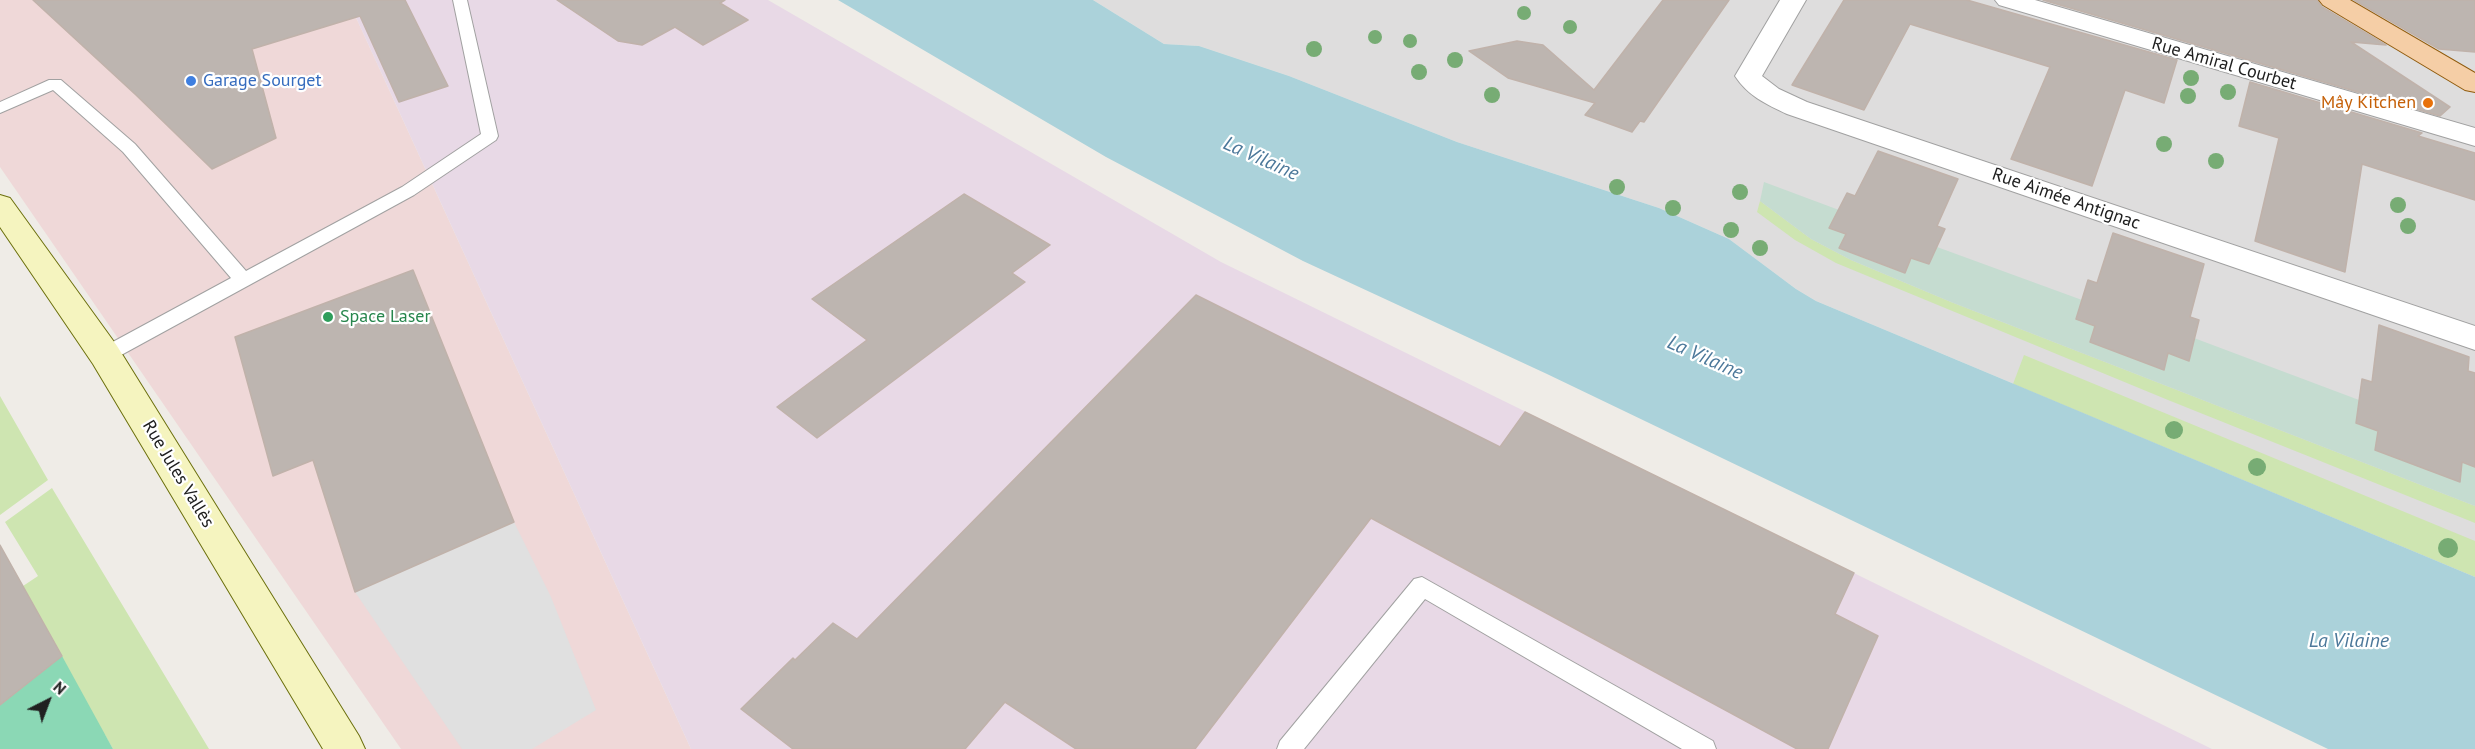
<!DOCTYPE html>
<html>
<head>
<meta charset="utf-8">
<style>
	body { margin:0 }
	#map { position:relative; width:2475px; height:749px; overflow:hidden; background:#efece7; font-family:"PT Sans",sans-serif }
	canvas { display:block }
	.north { position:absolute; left:18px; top:671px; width:60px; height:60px; -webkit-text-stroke:4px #fff; paint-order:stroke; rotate:42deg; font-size:16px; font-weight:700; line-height:24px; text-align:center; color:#202020 }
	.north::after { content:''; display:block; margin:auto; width:21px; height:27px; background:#202020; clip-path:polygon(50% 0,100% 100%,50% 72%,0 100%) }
</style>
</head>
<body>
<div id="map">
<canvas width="2475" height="749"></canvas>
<div class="north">N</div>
</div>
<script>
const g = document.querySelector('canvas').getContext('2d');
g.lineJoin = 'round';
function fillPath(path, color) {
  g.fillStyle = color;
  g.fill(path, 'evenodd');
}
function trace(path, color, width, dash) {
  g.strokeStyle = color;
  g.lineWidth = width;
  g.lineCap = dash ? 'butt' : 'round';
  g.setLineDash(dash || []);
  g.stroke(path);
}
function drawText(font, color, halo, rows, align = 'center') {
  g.font = font + ' "PT Sans",sans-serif';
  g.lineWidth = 4.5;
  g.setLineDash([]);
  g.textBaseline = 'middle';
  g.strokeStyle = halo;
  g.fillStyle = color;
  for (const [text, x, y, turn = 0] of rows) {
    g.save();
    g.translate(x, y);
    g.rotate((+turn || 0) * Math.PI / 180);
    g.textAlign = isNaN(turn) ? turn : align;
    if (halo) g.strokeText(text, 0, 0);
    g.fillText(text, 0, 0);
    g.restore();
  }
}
fillPath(new Path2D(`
	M1093,0H2475V577L1816,301L1796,289L1729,239L1659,208L1457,142L1289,76L1199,46L1164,44Z`), '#dedddd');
fillPath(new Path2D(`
	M0,0H348L691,749H401L0,167Z`), '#efd8d8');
fillPath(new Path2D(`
	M348,0H768L1221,262L2212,749H691Z`), '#e8d9e6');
fillPath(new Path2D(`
	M1760,201L1811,239L1851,260L1951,302L2475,506V523L2168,400L1836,263L1795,240L1757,212Z
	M2024,355L2475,541V577L2013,384Z
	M0,396L48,480L0,515Z
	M52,488L209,749H113L105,735L0,749V705L62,656L23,586L38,576L5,522Z`), '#cee5b1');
fillPath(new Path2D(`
	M1764,182L1839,210L1846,234L1840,249L1904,273L1911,258L1929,264L1937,247L2082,300L2076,319L2095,326L2090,342L2163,370L2168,353L2189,361L2194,338L2359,400L2356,423L2378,431L2460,481L2462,462L2475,467V506L1951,302L1851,260L1811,239L1760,201Z`), '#c5dcd0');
fillPath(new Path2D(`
	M62,656L113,749H0V705Z`), '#8bd8b5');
fillPath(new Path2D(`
	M514,522L551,597L596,710L532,749H462L355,592Z`), '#e0e0e0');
fillPath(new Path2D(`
	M838,0H1093L1164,44L1199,46L1289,76L1457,142L1659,208L1729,239L1796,289L1816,301L2475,577V749H2328L1547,374L1303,261L1106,157Z`), '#abd2da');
const building = new Path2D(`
	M33,0H405L448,86L399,102L360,16L252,49L276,138L212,169L136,95Z
	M557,0H725L720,3L748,20L703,45L675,27L642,45L618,41Z
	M1663,0H1729L1644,122L1640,121L1632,132L1585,115L1595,103L1508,78L1469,51L1517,41L1543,45L1594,90Z
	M1844,0H1967L2177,60L2164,103L2125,90L2092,186L2011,159L2050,67L1910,24L1864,110L1792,85Z
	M2043,0H2317L2322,7L2386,45L2351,42L2450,107L2440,116Z
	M2354,0H2475V52L2439,49Z
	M2250,82L2422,133L2418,136L2475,153V200L2362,164L2345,272L2255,241L2279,138L2239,126Z
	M1878,151L1958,179L1937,226L1945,229L1929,264L1911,258L1905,273L1839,248L1846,234L1829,228L1847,193L1855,196Z
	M964,194L1050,245L1012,273L1025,282L817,438L777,407L867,340L812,299Z
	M2113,233L2204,264L2190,317L2199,320L2189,361L2168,353L2164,370L2090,342L2095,326L2076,319L2088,280L2097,283Z
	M413,270L514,522L355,592L313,460L273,476L235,337Z
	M1196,295L1500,447L1525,412L1854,573L1835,614L1878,636L1828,749H1797L1371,518L1195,749H1076L1005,702L965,749H793L741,709L793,658L795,660L833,623L857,639Z
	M2379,325L2469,357L2468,371L2475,373V467L2462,462L2460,482L2375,450L2378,431L2356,423L2362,379L2372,382Z
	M0,545L62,656L0,705Z`);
fillPath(building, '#bdb5b0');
trace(building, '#c0b2aa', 1.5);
const service = new Path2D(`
	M453,0H467L498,136L496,140L414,195L112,360L105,362L98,360L95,355L98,350L231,278L123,152L53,90L0,113V102L49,80H61L135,144L246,271L402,187L481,134Z
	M1422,577L1713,741L1716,749H1682L1425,599L1304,749H1277L1280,741L1414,579Z`);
const minor = new Path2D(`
	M1780,0H1806L1762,76L1779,89L1807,102L2475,326V350L1787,114C1766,104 1748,96 1735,76Z
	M1995,0H2035L2475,128V146L1999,5Z`);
const secondary = new Path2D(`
	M0,195L10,198L117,346L359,736L365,749H323L93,364L0,227Z`);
const primary = new Path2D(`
	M2319,0H2350L2475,73V92L2465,90L2323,5Z`);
trace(service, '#a1a1a1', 2);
trace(minor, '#a1a1a1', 2);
trace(secondary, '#6c700d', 2);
trace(primary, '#905b0c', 2);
fillPath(service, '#fff');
fillPath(minor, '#fff');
fillPath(secondary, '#f5f4bf');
fillPath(primary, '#f5cea6');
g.fillStyle = '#77ac74';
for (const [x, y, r] of [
	[1524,13,7],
	[1570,27,7],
	[1375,37,7],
	[1410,41,7],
	[1314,49,8],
	[1455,60,8],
	[1419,72,8],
	[2191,78,8],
	[2228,92,8],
	[1492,95,8],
	[2188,96,8],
	[2164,144,8],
	[2216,161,8],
	[1617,187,8],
	[1740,192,8],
	[2398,205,8],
	[1673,208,8],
	[2408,226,8],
	[1731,230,8],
	[1760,248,8],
	[2174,430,9],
	[2257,467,9],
	[2448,548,10]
]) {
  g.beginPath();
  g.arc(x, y, r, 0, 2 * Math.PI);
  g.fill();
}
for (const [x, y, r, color] of [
	[191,81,6,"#3f7fe0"],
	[2428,103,6,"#e8710a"],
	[328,317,6,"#2e9e5b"]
]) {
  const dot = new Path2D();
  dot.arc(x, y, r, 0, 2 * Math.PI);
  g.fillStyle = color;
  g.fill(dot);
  trace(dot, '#fff', 2);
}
drawText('18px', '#202020', '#fff', [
	["Rue Amiral Courbet",2224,64,16],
	["Rue Aimée Antignac",2066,199,19],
	["Rue Jules Vallès",178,474,59]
]);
drawText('18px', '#366cbe', '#fff', [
	["Garage Sourget",203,81]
], 'left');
drawText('18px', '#c56008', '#fff', [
	["Mây Kitchen",2416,103]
], 'right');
drawText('18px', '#27864d', '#fff', [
	["Space Laser",340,317]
], 'left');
drawText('italic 20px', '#4c789a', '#fff', [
	["La Vilaine",1261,159,24],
	["La Vilaine",1705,358,24],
	["La Vilaine",2349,641]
]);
</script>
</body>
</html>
